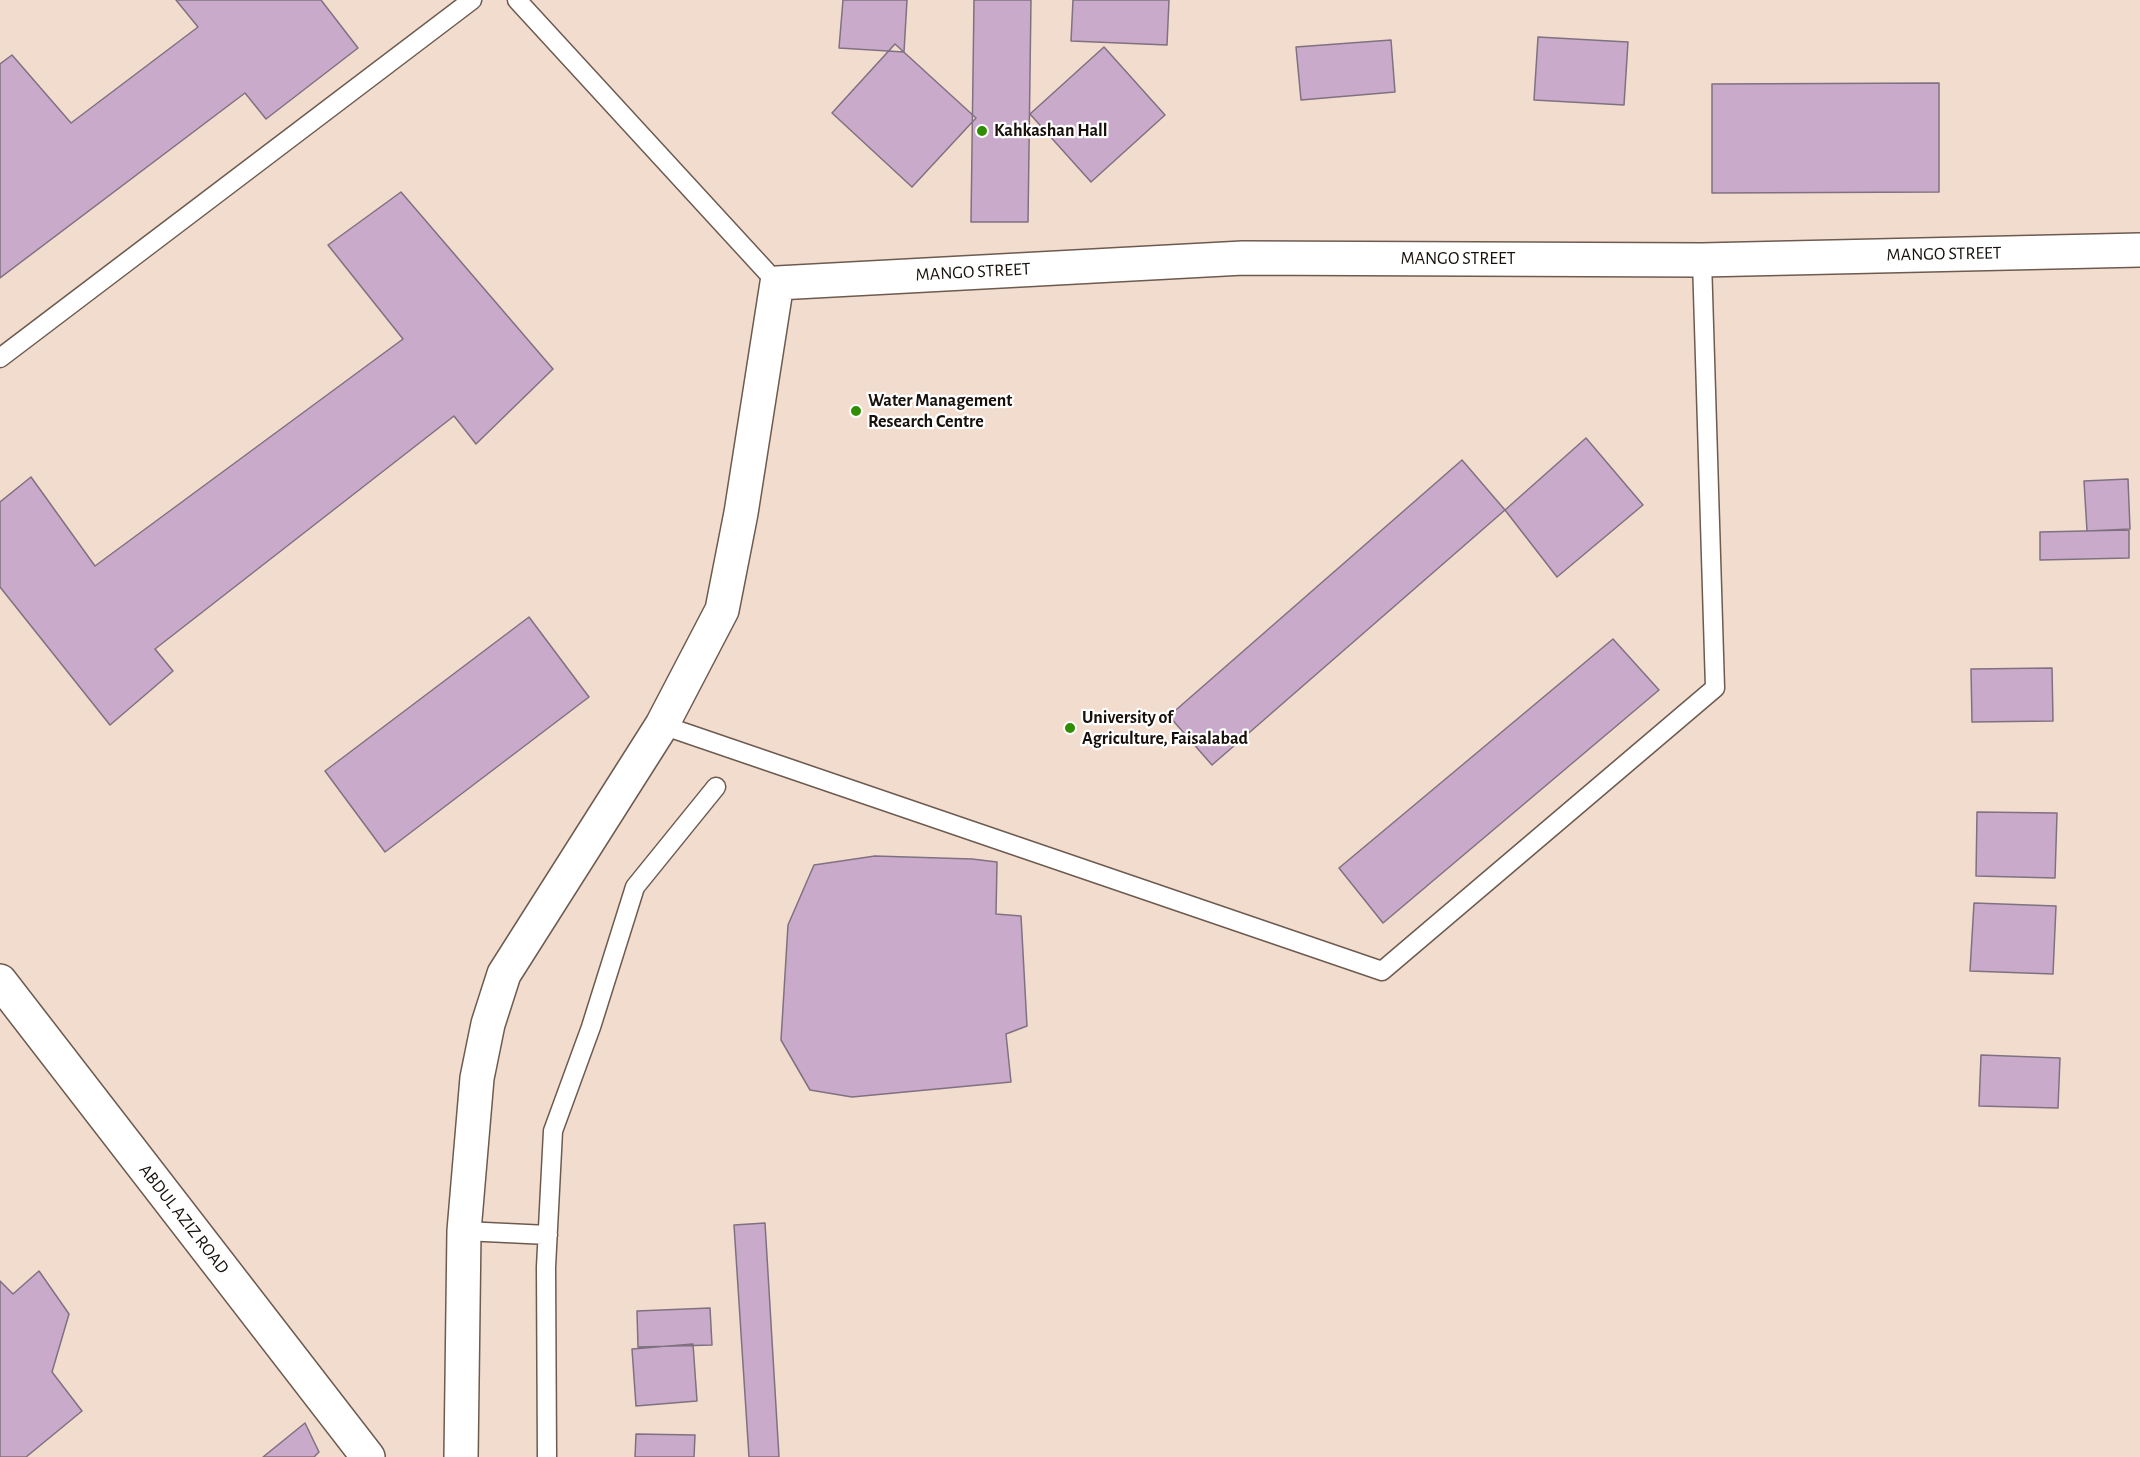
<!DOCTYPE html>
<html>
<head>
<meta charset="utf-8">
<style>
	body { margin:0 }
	canvas { display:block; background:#f1dcce }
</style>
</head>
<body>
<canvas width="2140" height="1457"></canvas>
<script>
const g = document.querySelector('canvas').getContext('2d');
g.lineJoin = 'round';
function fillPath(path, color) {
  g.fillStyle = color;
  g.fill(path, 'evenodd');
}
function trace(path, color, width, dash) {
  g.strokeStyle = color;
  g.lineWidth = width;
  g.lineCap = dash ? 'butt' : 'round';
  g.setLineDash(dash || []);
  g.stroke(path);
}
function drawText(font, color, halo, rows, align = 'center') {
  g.font = font + ' "Alegreya Sans",sans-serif';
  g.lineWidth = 4.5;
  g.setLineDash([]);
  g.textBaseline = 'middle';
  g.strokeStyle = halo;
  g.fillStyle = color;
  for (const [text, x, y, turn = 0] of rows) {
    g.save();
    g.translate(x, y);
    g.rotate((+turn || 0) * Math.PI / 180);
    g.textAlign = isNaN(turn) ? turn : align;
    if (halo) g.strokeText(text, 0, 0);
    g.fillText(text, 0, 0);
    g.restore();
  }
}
const building = new Path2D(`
	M176,0H321L358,48L266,119L245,93L0,278V64L12,55L71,123L198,27Z
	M843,0H907L904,52L839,48Z
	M974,0H1031L1028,222H971Z
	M1073,0H1169L1167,45L1071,41Z
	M1538,37L1628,42L1624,105L1534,100Z
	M1391,40L1395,92L1301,100L1296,47Z
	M895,44L976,118L912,187L832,113Z
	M1104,47L1165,115L1091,182L1030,114Z
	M1939,83V192L1712,193V84Z
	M401,192L553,369L476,444L454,416L155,649L173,671L110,725L0,587V502L31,477L95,566L403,339L328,245Z
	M1586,438L1643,505L1557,577L1505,510Z
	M1462,460L1505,510L1212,765L1169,716Z
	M2128,479L2130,529L2087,531L2084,481Z
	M2129,530V558L2040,560V532Z
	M529,617L589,697L385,852L325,771Z
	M1613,639L1659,690L1383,923L1339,868Z
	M2052,668L2053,721L1972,722L1971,669Z
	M1977,812L2057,813L2055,878L1976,876Z
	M875,856L972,859L997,862L996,914L1021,916L1027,1026L1006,1034L1011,1082L852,1097L810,1090L781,1040L788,925L814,865Z
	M1974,903L2056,906L2053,974L1970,971Z
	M1981,1055L2060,1058L2058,1108L1979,1106Z
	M765,1223L779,1457H749L734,1225Z
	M39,1271L69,1314L52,1372L82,1411L26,1457H0V1281L13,1294Z
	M710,1308L712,1345L638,1347L637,1311Z
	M693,1344L697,1401L636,1406L632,1349Z
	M305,1423L319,1452L314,1457H263Z
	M636,1434L695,1435L694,1457H635Z`);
fillPath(building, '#caaacb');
trace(building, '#807181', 1.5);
const service = new Path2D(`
	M517,0L777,283
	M0,358L472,0
	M662,725L1382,971L1715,688L1702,260
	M464,1231L548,1235
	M547,1457L546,1267L553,1131L591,1027L635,887L716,787`);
const minor = new Path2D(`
	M461,1457L464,1231L477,1078L488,1024L504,974L662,725L722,610L741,513L777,283L1243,258L1702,260L2140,250`);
const tertiary = new Path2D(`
	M0,981L368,1457`);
trace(service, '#6d5b50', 21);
trace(minor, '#6d5b50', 36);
trace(tertiary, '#6d5b50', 36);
trace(service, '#fff', 18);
trace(minor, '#fff', 33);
trace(tertiary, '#fff', 33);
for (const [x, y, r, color] of [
	[982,131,6,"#2f8e00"],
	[856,411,6,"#2f8e00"],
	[1070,728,6,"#2f8e00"]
]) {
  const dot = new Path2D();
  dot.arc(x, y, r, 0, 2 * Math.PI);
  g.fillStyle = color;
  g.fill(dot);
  trace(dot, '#fff', 2);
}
drawText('bold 18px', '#17100b', '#fff', [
	["Kahkashan Hall",994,131],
	["Water Management",868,401],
	["Research Centre",868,422],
	["University of",1082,718],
	["Agriculture, Faisalabad",1082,739]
], 'left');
drawText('18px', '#17100b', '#fff', [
	["MANGO STREET",1944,254,-1],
	["MANGO STREET",1458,259],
	["MANGO STREET",973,272,-3],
	["ABDUL AZIZ ROAD",184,1219,52]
]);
</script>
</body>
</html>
